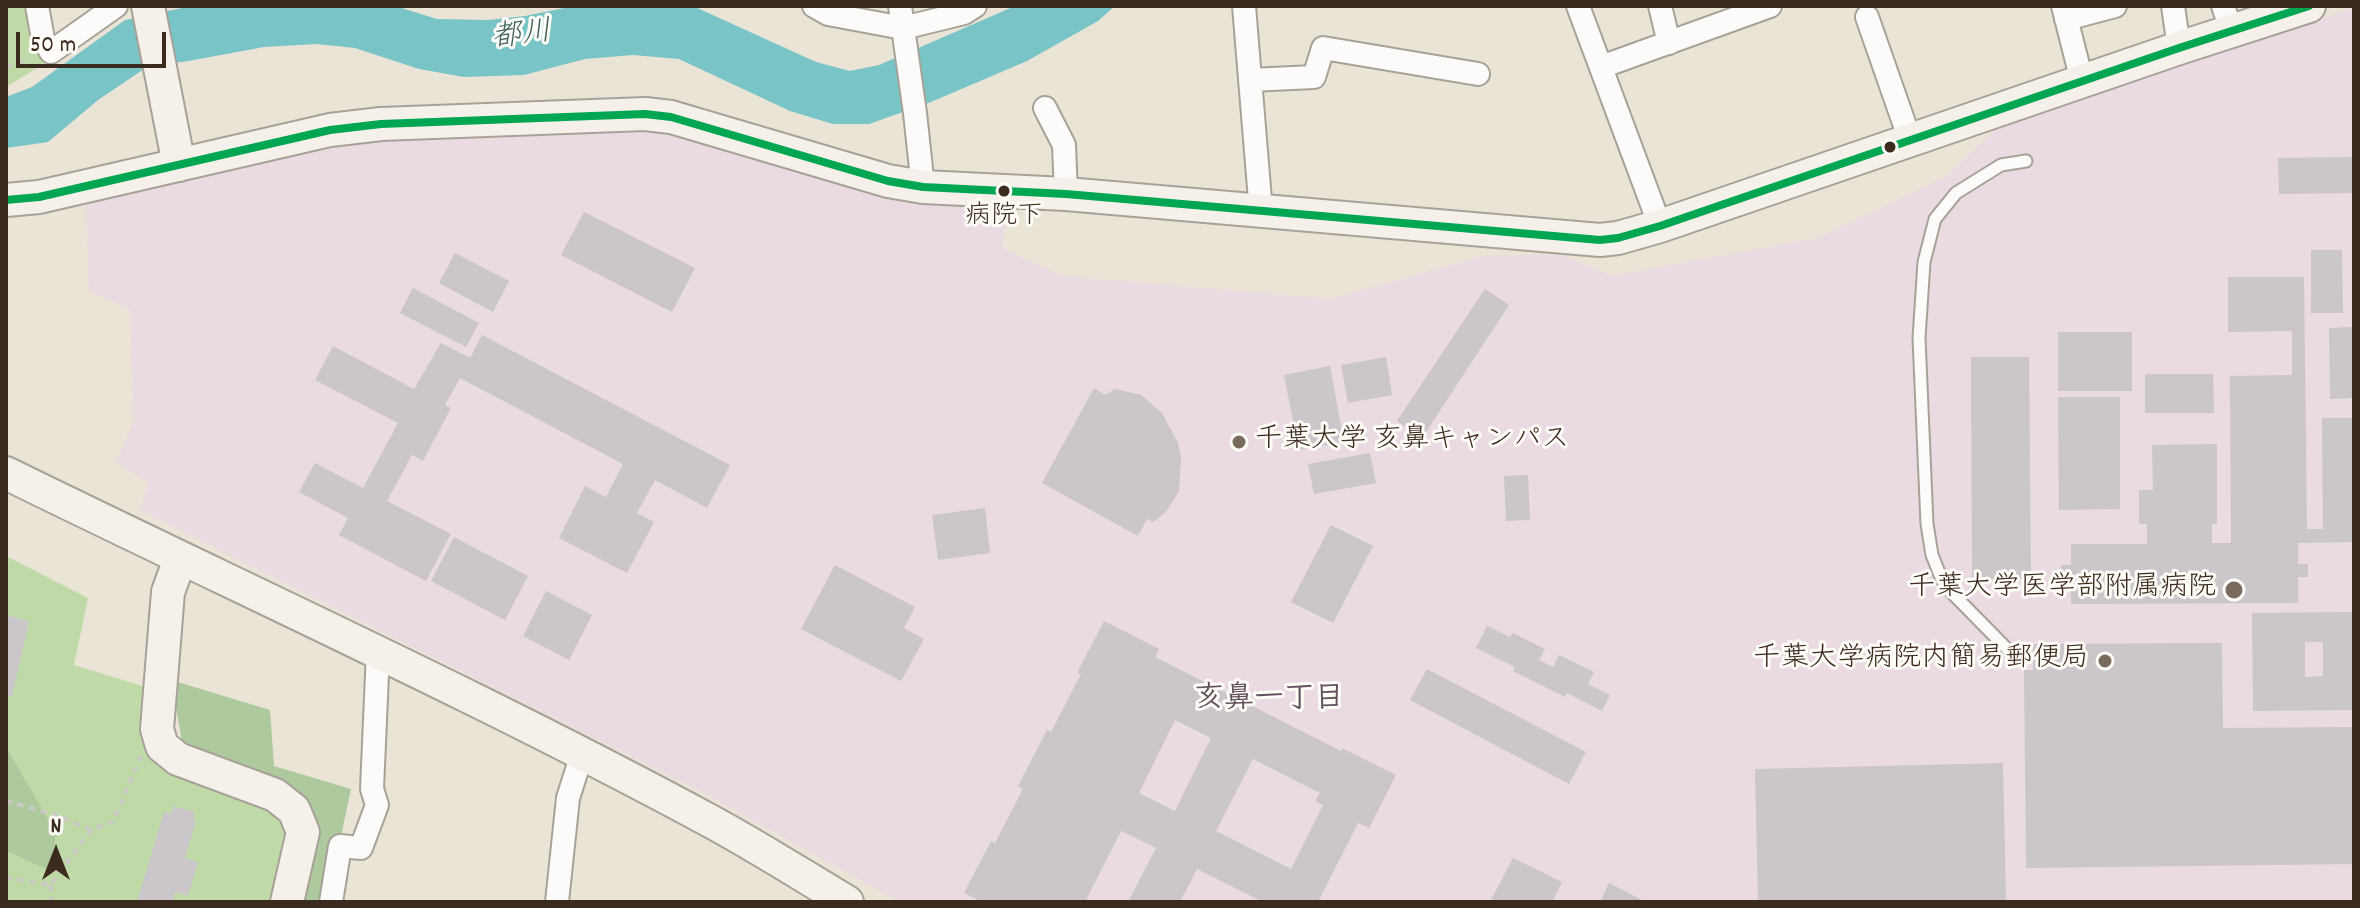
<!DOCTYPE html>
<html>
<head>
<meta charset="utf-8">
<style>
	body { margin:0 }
	#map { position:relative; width:2360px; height:908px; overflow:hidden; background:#e9e4d6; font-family:Dekko,sans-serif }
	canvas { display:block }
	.frame { position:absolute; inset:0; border:8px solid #3b2a1e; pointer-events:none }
	.north { position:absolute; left:16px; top:812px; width:80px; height:80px; -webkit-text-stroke:6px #fdfcf7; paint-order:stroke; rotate:0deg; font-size:22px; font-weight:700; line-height:32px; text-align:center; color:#3b2a1e }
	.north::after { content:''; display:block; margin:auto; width:28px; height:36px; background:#3b2a1e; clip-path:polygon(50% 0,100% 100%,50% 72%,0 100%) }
	.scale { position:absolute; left:16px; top:32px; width:150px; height:36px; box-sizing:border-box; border:4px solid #3b2a1e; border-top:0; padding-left:10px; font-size:24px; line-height:28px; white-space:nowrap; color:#3b2a1e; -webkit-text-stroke:6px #fdfcf7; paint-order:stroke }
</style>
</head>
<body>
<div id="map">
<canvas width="2360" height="908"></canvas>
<div class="frame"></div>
<div class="north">N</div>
<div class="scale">50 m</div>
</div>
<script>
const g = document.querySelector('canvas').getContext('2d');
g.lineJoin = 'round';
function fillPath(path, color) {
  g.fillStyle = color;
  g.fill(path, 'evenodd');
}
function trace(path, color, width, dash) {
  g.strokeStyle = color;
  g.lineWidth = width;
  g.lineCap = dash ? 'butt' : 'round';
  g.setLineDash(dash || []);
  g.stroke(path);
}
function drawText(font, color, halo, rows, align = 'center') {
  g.font = font + ' Dekko,"Klee One",sans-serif';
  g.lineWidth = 6;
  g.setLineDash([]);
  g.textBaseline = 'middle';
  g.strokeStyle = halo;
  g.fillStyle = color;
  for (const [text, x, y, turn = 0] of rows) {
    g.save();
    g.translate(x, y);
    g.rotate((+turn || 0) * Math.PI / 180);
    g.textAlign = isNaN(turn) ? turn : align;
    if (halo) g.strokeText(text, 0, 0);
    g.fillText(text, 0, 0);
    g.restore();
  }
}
fillPath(new Path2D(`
	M2354,8V902H900L698,790L140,510L149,483L116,462L134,422L130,309L89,291L86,198L380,139L655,132L893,196L1009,204L1002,248L1062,276L1331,299L1487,255H1562L1612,276L1818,238L1944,178L2003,123Z`), '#eadae2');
fillPath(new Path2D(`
	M6,6H29L35,48L47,62L6,87Z
	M6,556L88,598L74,665L149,688V750L160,766L247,797L281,817L292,836L274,902H6Z`), '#c0daa7');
fillPath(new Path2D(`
	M171,680L270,710L274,766L351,789L327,902H298L313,845L265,776L183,747Z
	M6,747L56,833L51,871L6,851Z`), '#aec99d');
fillPath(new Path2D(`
	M192,6H395L437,19L488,20L525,16L574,6H693L816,62L850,71L879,65L1015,6H1115L1098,21L1027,61L931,102L869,124H833L790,111L679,59L633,55L585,59L524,75L464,77L419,69L355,48L317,44L264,47L183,62L153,63L98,100L48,142L6,148V97L32,87L125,20Z`), '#78c4c7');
fillPath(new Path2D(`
	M2354,157V193L2279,194L2278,158Z
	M584,212L695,268L672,312L561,255Z
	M2311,250H2342L2343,313H2311Z
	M455,253L509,281L493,312L439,283Z
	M2228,277H2304L2307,529H2323L2322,418H2354V542L2298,543V564H2308V577H2298V603L2071,604V578H2061V565H2071V544H2147V524H2139V490H2153L2152,445L2217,444V524H2212V543H2231L2230,376L2292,375V331L2228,332Z
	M413,288L479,323L466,347L400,313Z
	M1485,289L1509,305L1422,438L1397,421Z
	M2354,327V398L2330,399L2329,328Z
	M2058,332H2132V391H2058Z
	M482,335L730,465L707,508L655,480L637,513L654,522L627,573L559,538L585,486L606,497L623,464L460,378L445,405L451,408L423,461L412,455L387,501L451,534L426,581L339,535L348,518L299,492L315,463L363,488L398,423L315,380L333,346L414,389L441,343L470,358Z
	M1386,357L1392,395L1348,403L1341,365Z
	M1971,357H2029L2031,579L1972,580Z
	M1330,366L1344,442L1299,450L1284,375Z
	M2145,374H2213L2214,413H2145Z
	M1094,388L1105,395L1115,389L1141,395L1162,413L1178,443L1181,458L1179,491L1166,512L1153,522L1147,519L1138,536L1042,483Z
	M2058,397H2120V509L2059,510Z
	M1370,453L1376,483L1314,494L1308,464Z
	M1528,475L1530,520L1506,521L1504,476Z
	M985,508L990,553L938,560L932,515Z
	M1331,525L1373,546L1333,623L1291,602Z
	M454,537L528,576L505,620L431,581Z
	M835,565L915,607L904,628L924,639L901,681L801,629Z
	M546,591L592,615L569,660L523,636Z
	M2354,612V710L2253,711L2252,613ZM2305,642H2323V676L2305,677Z
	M6,615L29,621L12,697L6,696Z
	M1104,621L1159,649L1155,657L1341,751L1342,748L1396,775L1369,828L1358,823L1318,902H1263L1197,869L1180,902H1128L1156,848L1121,831L1085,902H983L964,893L991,841L995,843L1023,789L1018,786L1047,730L1051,732L1081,674L1077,673ZM1175,720L1211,738L1175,811L1139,793ZM1253,759L1320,793L1315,801L1323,805L1291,869L1216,831Z
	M1487,626L1510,637L1513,633L1545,649L1539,660L1553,667L1559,655L1594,672L1588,684L1610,695L1602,711L1567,693L1565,697L1513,671L1515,667L1476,648Z
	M2222,643L2223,728L2354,727V864L2026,868L2024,670H2033V644Z
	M1427,669L1586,752L1569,784L1410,700Z
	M2003,763L2006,902H1758L1755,769Z
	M173,806L195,812L193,820L196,821L185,858L198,862L188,896L175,892L173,902H137L164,812L171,814Z
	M1513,858L1562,882L1552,902H1490Z
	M1609,883L1646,902H1600Z`), '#cac6c9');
const lane = new Path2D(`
	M2017,659L1952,593L1942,580L1932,555L1927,524L1919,338L1924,262L1935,219L1956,193L2001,165L2026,161`);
const street = new Path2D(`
	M37,6L43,39L51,52L116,6
	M814,6L828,14L903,28L964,13L975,6
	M900,6L915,113L923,187
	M1244,6L1261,212
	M1578,6L1660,226
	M1660,6L1669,43
	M2063,6L2082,81
	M2173,6L2179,48
	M2223,6L2232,32
	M1867,17L1910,140
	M2066,19L2115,6
	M1601,67L1770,6
	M1250,80L1314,77L1323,48L1478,74
	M1045,108L1064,145L1066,194
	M331,902L340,846L361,848L377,805L372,789L378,651
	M557,902L568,798L582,754`);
const secondary = new Path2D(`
	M148,6L179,165
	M6,200L39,197L330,130L381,124L645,114L671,117L888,181L923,187L1066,194L1600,240L1618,238L1660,226L2179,48L2309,6
	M6,473C242,589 481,697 712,822C758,847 802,875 847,902
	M180,559L168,592L157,729L162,746L178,759L275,795L294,810L303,832L287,902`);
trace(lane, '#a7a298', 15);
trace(street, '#a7a298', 26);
trace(secondary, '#a7a298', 36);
trace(new Path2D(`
	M6,67L30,59
	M6,801L56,815L91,830L113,822L141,756
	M6,878L51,885L91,830
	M51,885V902`), '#cbc9c5', 4, [6, 6]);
trace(lane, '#fcfbf9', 11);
trace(street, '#fcfbf9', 22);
trace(secondary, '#f5f1ea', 32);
trace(new Path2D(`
	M6,200L39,197L330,130L381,124L645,114L671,117L888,181L923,187L1066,194L1600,240L1618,238L1660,226L2179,48L2309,6`), '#00a651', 8);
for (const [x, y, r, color] of [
	[1890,147,7,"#3b2a1e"],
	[1004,191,7,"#3b2a1e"],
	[1239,442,8,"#786b5e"],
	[2234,590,10,"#786b5e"],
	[2105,661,8,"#786b5e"]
]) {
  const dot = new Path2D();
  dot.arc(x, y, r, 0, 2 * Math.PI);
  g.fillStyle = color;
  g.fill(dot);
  trace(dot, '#fdfcf7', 3);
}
drawText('26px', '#3b2a1e', '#fdfcf7', [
	["病院下",1004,218]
]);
drawText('28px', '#3b2a1e', '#fdfcf7', [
	["千葉大学 亥鼻キャンパス",1255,442,"left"],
	["千葉大学医学部附属病院",2216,590],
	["千葉大学病院内簡易郵便局",2089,661]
], 'right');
drawText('italic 30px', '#40625f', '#fdfcf7', [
	["都川",522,38,-7]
]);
drawText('bold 30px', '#62535b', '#fdfcf7', [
	["亥鼻一丁目",1269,702]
]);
</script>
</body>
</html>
